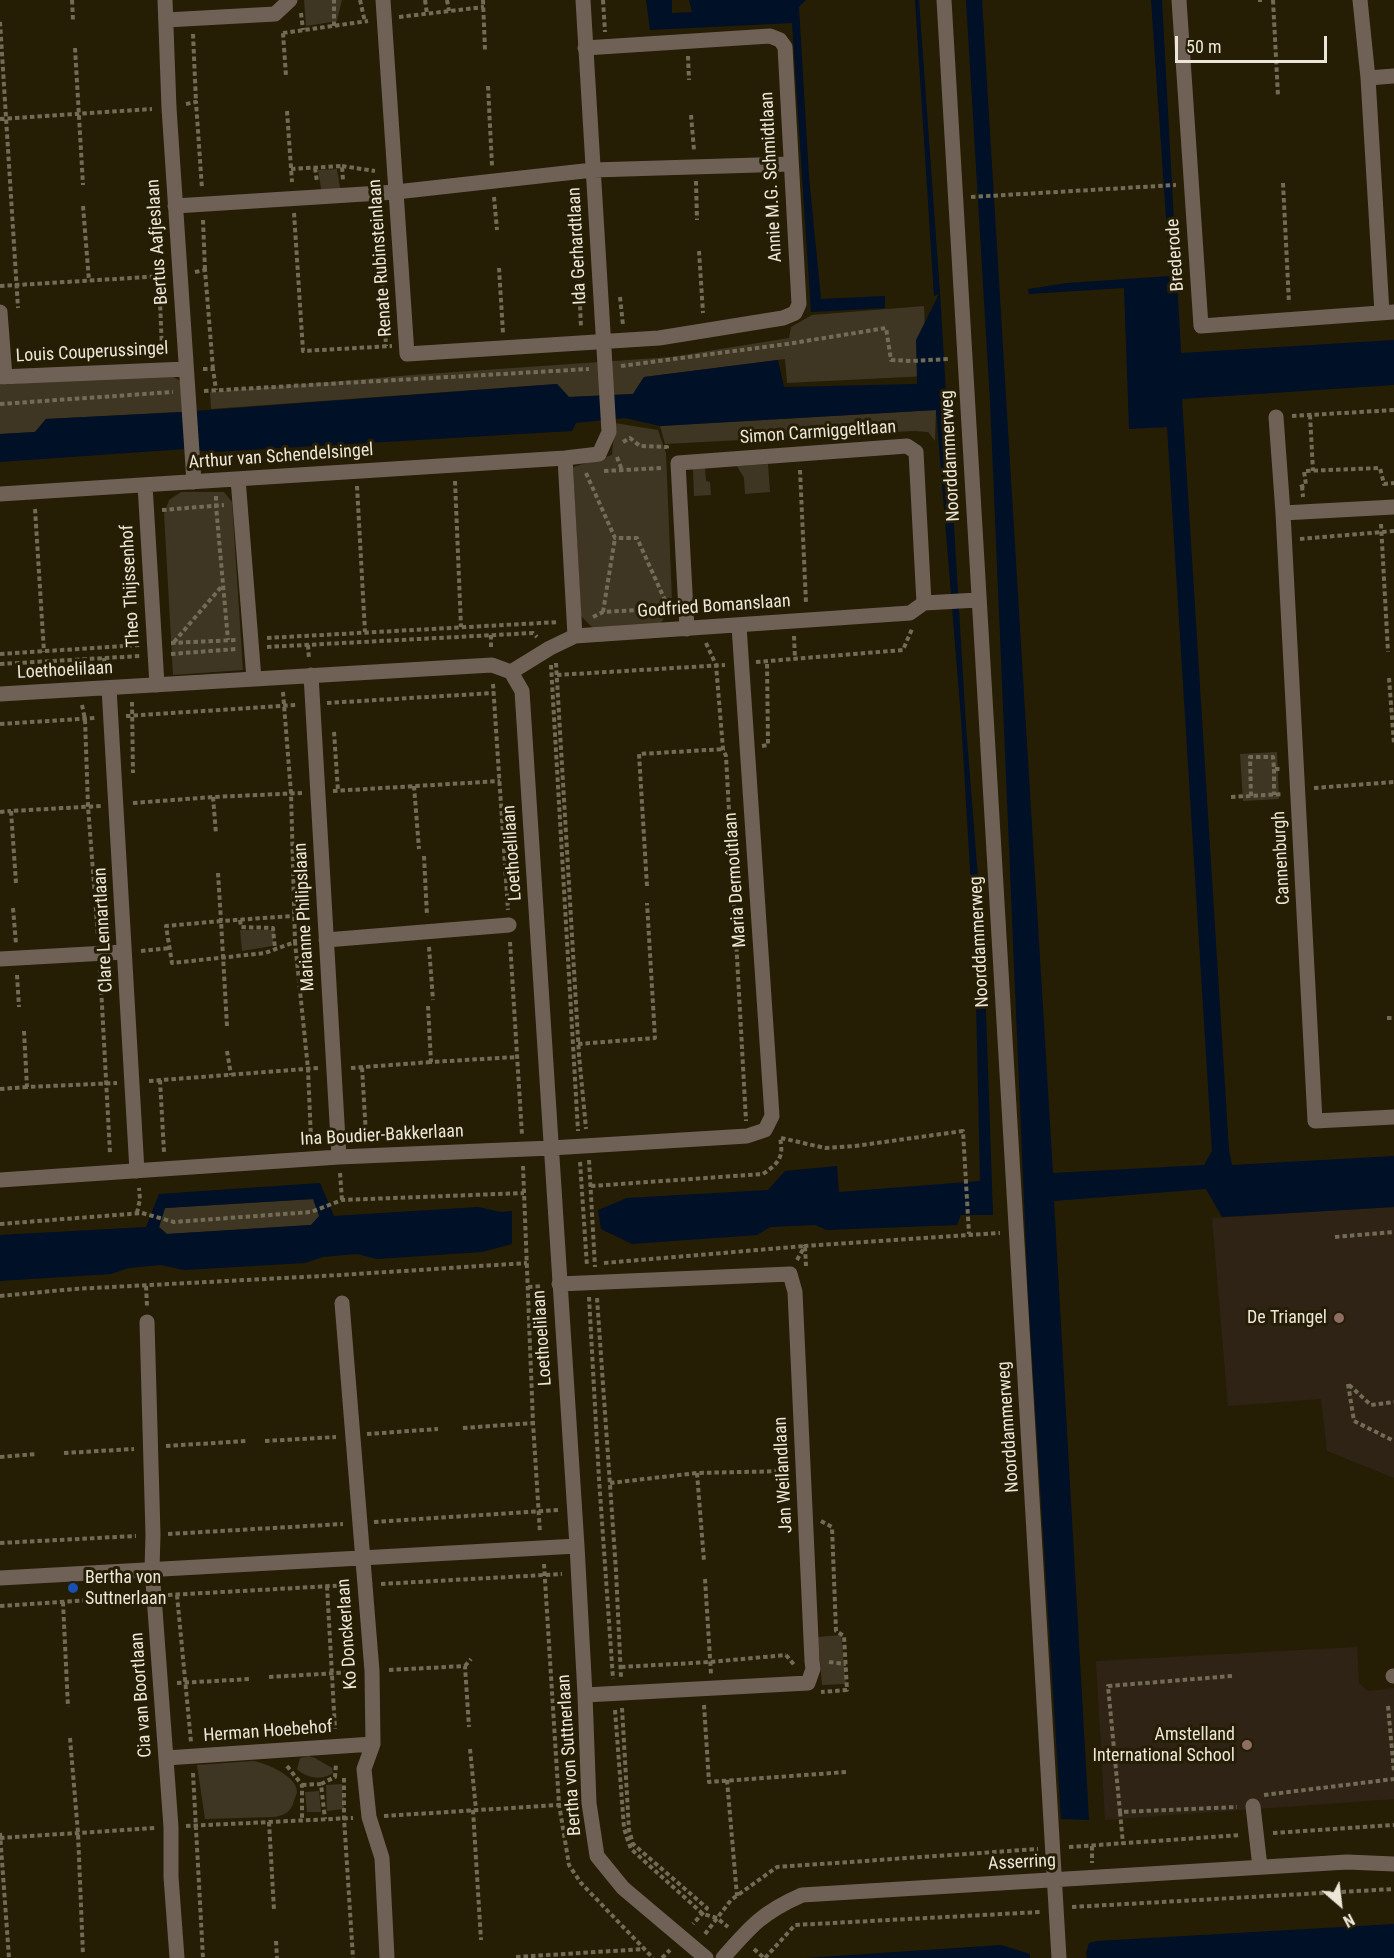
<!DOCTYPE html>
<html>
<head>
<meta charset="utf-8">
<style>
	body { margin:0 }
	#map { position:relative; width:1394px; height:1958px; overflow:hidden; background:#261d05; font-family:"Roboto Condensed",sans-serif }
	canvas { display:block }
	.north { position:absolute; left:1310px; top:1874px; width:60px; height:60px; -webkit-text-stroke:4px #261d05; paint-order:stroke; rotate:152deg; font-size:16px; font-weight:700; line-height:24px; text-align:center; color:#ece6d8 }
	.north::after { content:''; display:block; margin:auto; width:21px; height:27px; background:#ece6d8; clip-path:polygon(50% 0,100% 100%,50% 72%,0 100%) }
	.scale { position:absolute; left:1175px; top:36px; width:152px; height:27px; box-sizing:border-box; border:3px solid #ece6d8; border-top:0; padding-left:8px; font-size:18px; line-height:21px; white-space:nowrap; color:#ece6d8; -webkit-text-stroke:4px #261d05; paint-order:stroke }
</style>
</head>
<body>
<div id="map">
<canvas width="1394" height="1958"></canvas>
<div class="north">N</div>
<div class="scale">50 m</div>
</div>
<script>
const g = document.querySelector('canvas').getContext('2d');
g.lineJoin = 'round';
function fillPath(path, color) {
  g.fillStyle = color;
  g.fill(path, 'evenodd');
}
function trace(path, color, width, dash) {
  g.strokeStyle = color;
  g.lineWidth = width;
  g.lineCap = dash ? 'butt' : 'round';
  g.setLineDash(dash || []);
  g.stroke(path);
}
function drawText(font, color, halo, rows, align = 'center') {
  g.font = font + ' "Roboto Condensed",sans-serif';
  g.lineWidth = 6;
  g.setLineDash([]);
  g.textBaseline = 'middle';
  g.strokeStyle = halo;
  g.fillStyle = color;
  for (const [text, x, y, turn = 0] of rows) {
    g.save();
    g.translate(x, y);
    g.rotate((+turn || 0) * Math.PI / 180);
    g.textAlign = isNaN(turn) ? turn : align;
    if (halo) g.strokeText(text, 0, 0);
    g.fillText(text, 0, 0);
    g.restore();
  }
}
fillPath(new Path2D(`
	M1394,1207V1478L1327,1451L1321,1399L1228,1406L1212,1218Z
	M1357,1647L1359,1683L1368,1691L1394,1688V1799L1105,1820L1096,1661Z`), '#2e2315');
fillPath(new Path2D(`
	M304,0H342L337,21L306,26Z
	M337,169L341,194H322L318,170Z
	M924,306L927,376L787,383L785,359L644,377L633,394L569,397L557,384L211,409L210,392L412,375L671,357L789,338L791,327L812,315Z
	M164,371L180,381L182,412L46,419L35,432L0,434V385Z
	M936,410L935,441L928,432L914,431L665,444L660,426Z
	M615,423L658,430L666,453L672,600L660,626L593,628L581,616L573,467L612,455Z
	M768,464L770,492L745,494L744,478L737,466Z
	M705,468L706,481L710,482L711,495L694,496L693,469Z
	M181,492H224L232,502L243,670L173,675L164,514L169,500Z
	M1277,752L1279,799L1243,801L1240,754Z
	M240,930H275L272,946L242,951Z
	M314,1199L320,1216L311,1225L167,1234L159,1227L165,1208Z
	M841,1635L846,1684L822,1685L818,1637Z
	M308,1756L315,1758L332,1768L333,1773C322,1781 306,1778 297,1769L300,1758Z
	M253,1761C266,1763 297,1776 297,1792C297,1793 294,1800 294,1801C291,1812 285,1815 274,1817L205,1819L197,1765Z
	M342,1784L344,1809L327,1811L326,1785Z
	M319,1791L321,1812H307L305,1792Z`), '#3e3622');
fillPath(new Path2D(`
	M646,0H672V13L692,12L689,0H806L799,7L809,177L821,299L885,296V308L811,312L792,23L650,30Z
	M915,0H919L940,293L966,726L984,954L993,1215H961L957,1225L827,1230L815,1225L770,1227L757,1235L632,1244L601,1229L598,1210L627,1198L768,1190L785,1171L837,1166L839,1192L980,1181L975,954L961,718L936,410L660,426L625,418L576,423L572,431L214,452L185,449L0,462V434L35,432L46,419L182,412L557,384L569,397L633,394L644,377L778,360L784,387L917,384L916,340L939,294L934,296Z
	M966,0H982L1053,1173L1204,1165L1212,1151L1167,427L1129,429L1124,288L1029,294L1028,289L1067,283L1170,276L1151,0H1162L1181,353L1394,340V385L1182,399L1229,1150L1232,1165L1394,1156V1207L1222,1217L1206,1189L1054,1201L1089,1820L1061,1819L1028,1294L990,401Z
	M320,1183L334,1216L478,1207L501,1212L512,1211V1244L482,1252L377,1259L357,1254L323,1257L305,1263L184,1270L161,1265L129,1268L111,1274L0,1281V1235L146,1227L159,1194ZM313,1199L319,1216L311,1225L167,1234L159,1227L165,1208Z
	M1394,1924V1958H1087L1086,1953L1089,1943L1097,1941Z
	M1001,1945L1030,1954V1958H805Z`), '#001027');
trace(new Path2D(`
	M72,0L73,20
	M360,0L365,22
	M425,0L427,14
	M447,0L449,11
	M483,0L485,50
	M603,0L605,32
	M1258,0H1262
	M1273,0L1278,96
	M301,13L303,30
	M399,17L484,7
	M0,22L18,308
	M334,26V0
	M283,33L368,21
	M283,33L286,76
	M193,34L196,102
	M75,48L83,185
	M688,56L689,80
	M488,86L492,166
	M186,104L196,102L202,189
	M287,111L292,182
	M691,115L694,150
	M0,119L152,109
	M342,166L375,171
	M315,168L317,182
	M291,169L342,166L343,180
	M696,181L697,220
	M1283,183L1289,303
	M494,197L497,230
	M971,197L1176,185
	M83,206L89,281
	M294,213L303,351L392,346
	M203,220L205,270
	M577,231L581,328
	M380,240L386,346
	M699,251L703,313
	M499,268L503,333
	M195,272L205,270L213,369
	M159,276L162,350
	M0,286L164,276
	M620,297L623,325
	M134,352L169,349
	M621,366L787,344L886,328L891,360L911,361L949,359
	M203,369H213L216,390
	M204,391L589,369
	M0,404L173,392
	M1310,415L1313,471
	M1292,416L1394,410
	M623,442L630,438L640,446L667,447V450
	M617,457L622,470
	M800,470L806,603
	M604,471L663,468
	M586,473L615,538H637L668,607
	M455,481L461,627
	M357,486L365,632
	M1302,486L1303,497
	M1300,487L1306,485L1304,471L1380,468L1384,484L1394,483
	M216,496V506L228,640
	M35,509L44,652
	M162,510L224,505
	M1381,524L1388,652
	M1300,539L1394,531
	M603,612L615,538
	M593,617L603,612L671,608
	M491,635V650
	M794,636L795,659
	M267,638L559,622
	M174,642L222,586
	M171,643L236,640
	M706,643L716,665L723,749L726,756L746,1121
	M308,645L309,659
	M267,647L533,633L537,637
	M0,654L140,645
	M171,654L236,649
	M104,658L106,672
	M756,662L903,650L912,629
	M556,663L579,1055L586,1129
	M0,664L140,656
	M551,665L578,1131
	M557,675L725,665
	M1389,678L1394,744
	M493,684L508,910
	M283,692L291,793L295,942L310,941
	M132,702L133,773
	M327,703L494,693
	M82,705L85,719L88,806L98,937
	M126,716L296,705
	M0,724L95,718
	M334,732L338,791
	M762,746L768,745L767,661
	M1274,769V795
	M414,786L419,849
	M1314,788L1394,782
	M333,791L500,781
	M1251,796L1250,757H1273L1274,769H1281
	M213,797L216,834
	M1231,797L1283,794
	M133,803L213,797L302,793
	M0,812L11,811
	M424,856L427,916
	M218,873L221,921L293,916
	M16,883L11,811L101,806
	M647,886L639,754L725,749
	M13,908L16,944
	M240,920L241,927L273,928L275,949
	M510,942L522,1135
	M429,947L433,1000
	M141,951L170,948
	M100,968L110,1153H112
	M17,975L19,1007
	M428,1006L431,1062L517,1057
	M1387,1018H1394
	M227,1026L221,921L166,926L172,963L265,953L295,942L308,1069L311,1139L323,1138
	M24,1031L27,1087L117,1083
	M578,1044L655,1038L647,903
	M227,1051L231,1075
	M351,1068L431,1062
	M160,1080L164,1152H162
	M149,1081L318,1068
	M0,1089L27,1087
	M354,1136L366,1135L362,1067
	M781,1138L825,1148L855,1146L963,1131L969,1234
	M589,1160L595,1267
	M580,1162L587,1266
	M523,1166L533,1423L540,1533
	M340,1173L342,1200
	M591,1186L763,1174C779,1163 784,1157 780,1138
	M137,1213L140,1199L139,1188
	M0,1224L142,1213L174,1222L311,1212L342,1200L524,1193
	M1335,1237L1394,1232
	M797,1260L805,1246L1000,1233
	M604,1263L805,1246L806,1266
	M146,1286L147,1306
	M528,1287L542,1286
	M0,1296L74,1289L341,1275L527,1263
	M589,1297L599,1479L613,1679
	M597,1298L616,1571L621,1677
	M1348,1384L1354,1421L1394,1441
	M1349,1385L1371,1405L1394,1402
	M463,1428L533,1423
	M367,1434L438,1429
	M265,1441L336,1437
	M166,1446L246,1441
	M64,1453L134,1449
	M0,1457L36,1454
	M697,1473L704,1561
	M610,1483L697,1473L788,1471
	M821,1521L832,1527L836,1631L844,1636L847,1690L821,1692
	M374,1522L558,1510
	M168,1534L343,1524
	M0,1543L136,1536
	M544,1564L559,1804L569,1865L581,1883L653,1958
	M705,1579L711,1674
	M381,1584L562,1574
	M327,1586L335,1729
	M168,1595L350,1585
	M177,1595L191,1742
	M63,1602L68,1707
	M0,1606L137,1597
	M786,1655L795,1666
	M829,1662L846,1664
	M465,1666L471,1659
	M621,1667L710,1662L786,1655
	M389,1670L465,1666L469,1727
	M1232,1676L1108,1686L1120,1812L1237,1807
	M269,1677L355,1672
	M177,1683L251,1679
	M704,1705L709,1782L846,1772
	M1388,1706L1394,1772
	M622,1708L629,1830L633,1844L707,1908L693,1924
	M615,1710L624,1828L628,1841L631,1849L703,1914L717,1918L728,1927
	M70,1738L78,1833L83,1955
	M470,1749L476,1810
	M287,1766L302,1785V1820
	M193,1773L203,1958
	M344,1778V1818L353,1958
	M727,1780L737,1896
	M321,1784L335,1777L336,1764
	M302,1785L321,1784L325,1819
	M1264,1795L1394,1779
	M473,1810L481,1940
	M1120,1812L1123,1844
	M384,1816L574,1804
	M269,1822L274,1910
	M186,1826L353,1818
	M0,1833L9,1958
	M1273,1833L1394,1825
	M0,1838L155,1828
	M1092,1846V1863
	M1069,1847L1241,1835
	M1072,1907L1394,1889
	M705,1934L731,1900L777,1867L1038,1849
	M276,1941L277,1958
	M754,1949L764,1958
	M516,1957L644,1949
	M662,1958L670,1950
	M765,1958L795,1925L1040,1912`), '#726b56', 4, [4.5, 3]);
trace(new Path2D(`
	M165,0L169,108L194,482
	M383,0L407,354L659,338L783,318L795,313L799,304L785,47L780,40L770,36L585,48
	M944,0L1059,1958
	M1179,0L1201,326L1394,312
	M1360,0L1368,78
	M166,20L275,14L290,0
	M175,206L396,192L593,170L791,164
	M0,312L5,377
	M1382,313L1368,78L1394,76
	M0,377L186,369
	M1276,417L1283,513
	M565,458L575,636
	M238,479L254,679
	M145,485L157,685
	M0,494L565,458L599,454L609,432L583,0
	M1394,507L1283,513L1315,1121L1394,1117
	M924,603L978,600
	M687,629L678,463L907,446L916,452L924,603
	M511,672L550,648L575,636L910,613L924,603
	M311,675L339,1157
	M109,688L137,1171
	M0,694L492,665L511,672L522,691L577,1546
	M326,940L509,925
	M0,959L124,952
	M0,1180L339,1157L551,1148L747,1136L765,1130L772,1116L739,626
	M559,1284L790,1274L795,1292L812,1661L813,1669L808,1683L585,1695
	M342,1303L372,1671L373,1744L364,1769L369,1817L382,1858L387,1958
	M147,1322L153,1535L152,1569L171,1827V1877L177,1958
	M0,1578L577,1546L585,1695L589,1803L597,1856L623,1888L706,1958
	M1393,1676H1394
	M166,1758L373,1744
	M1253,1806L1260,1867
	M723,1958C751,1926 763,1912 802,1895L1347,1862L1394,1864`), '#706157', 15);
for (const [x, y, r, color] of [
	[1339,1318,6,"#8d6e63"],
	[73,1588,6,"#1a4fb4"],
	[1247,1745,6,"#8d6e63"]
]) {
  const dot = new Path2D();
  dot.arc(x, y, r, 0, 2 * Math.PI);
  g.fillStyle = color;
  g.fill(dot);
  trace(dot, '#261d05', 2);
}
drawText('18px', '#ece6d8', '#261d05', [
	["Annie M.G. Schmidtlaan",772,177,-93],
	["Bertus Aafjeslaan",158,242,-94],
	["Ida Gerhardtlaan",578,246,-93],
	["Brederode",1176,255,-94],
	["Renate Rubinsteinlaan",381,258,-94],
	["Louis Couperussingel",92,353,-3],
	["Simon Carmiggeltlaan",818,433,-4],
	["Noorddammerweg",951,456,-93],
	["Arthur van Schendelsingel",281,457,-4],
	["Theo Thijssenhof",131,586,-93],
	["Godfried Bomanslaan",714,607,-4],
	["Loethoelilaan",65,671,-3],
	["Loethoelilaan",513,853,-94],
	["Cannenburgh",1282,858,-93],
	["Maria Dermoûtlaan",736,880,-94],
	["Marianne Philipslaan",305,917,-93],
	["Clare Lennartlaan",104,930,-93],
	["Noorddammerweg",980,942,-93],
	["Ina Boudier-Bakkerlaan",382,1136,-3],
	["Loethoelilaan",543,1338,-94],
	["Noorddammerweg",1009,1427,-94],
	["Jan Weilandlaan",784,1475,-93],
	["Ko Donckerlaan",348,1634,-94],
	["Cia van Boortlaan",142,1695,-94],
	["Herman Hoebehof",268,1732,-4],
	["Bertha von Suttnerlaan",570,1755,-94],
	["Asserring",1022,1863,-3]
]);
drawText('18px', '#ece6d8', '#261d05', [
	["De Triangel",1327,1318],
	["Bertha von",85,1578,"left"],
	["Suttnerlaan",85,1599,"left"],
	["Amstelland",1235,1735],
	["International School",1235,1756]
], 'right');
</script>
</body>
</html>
